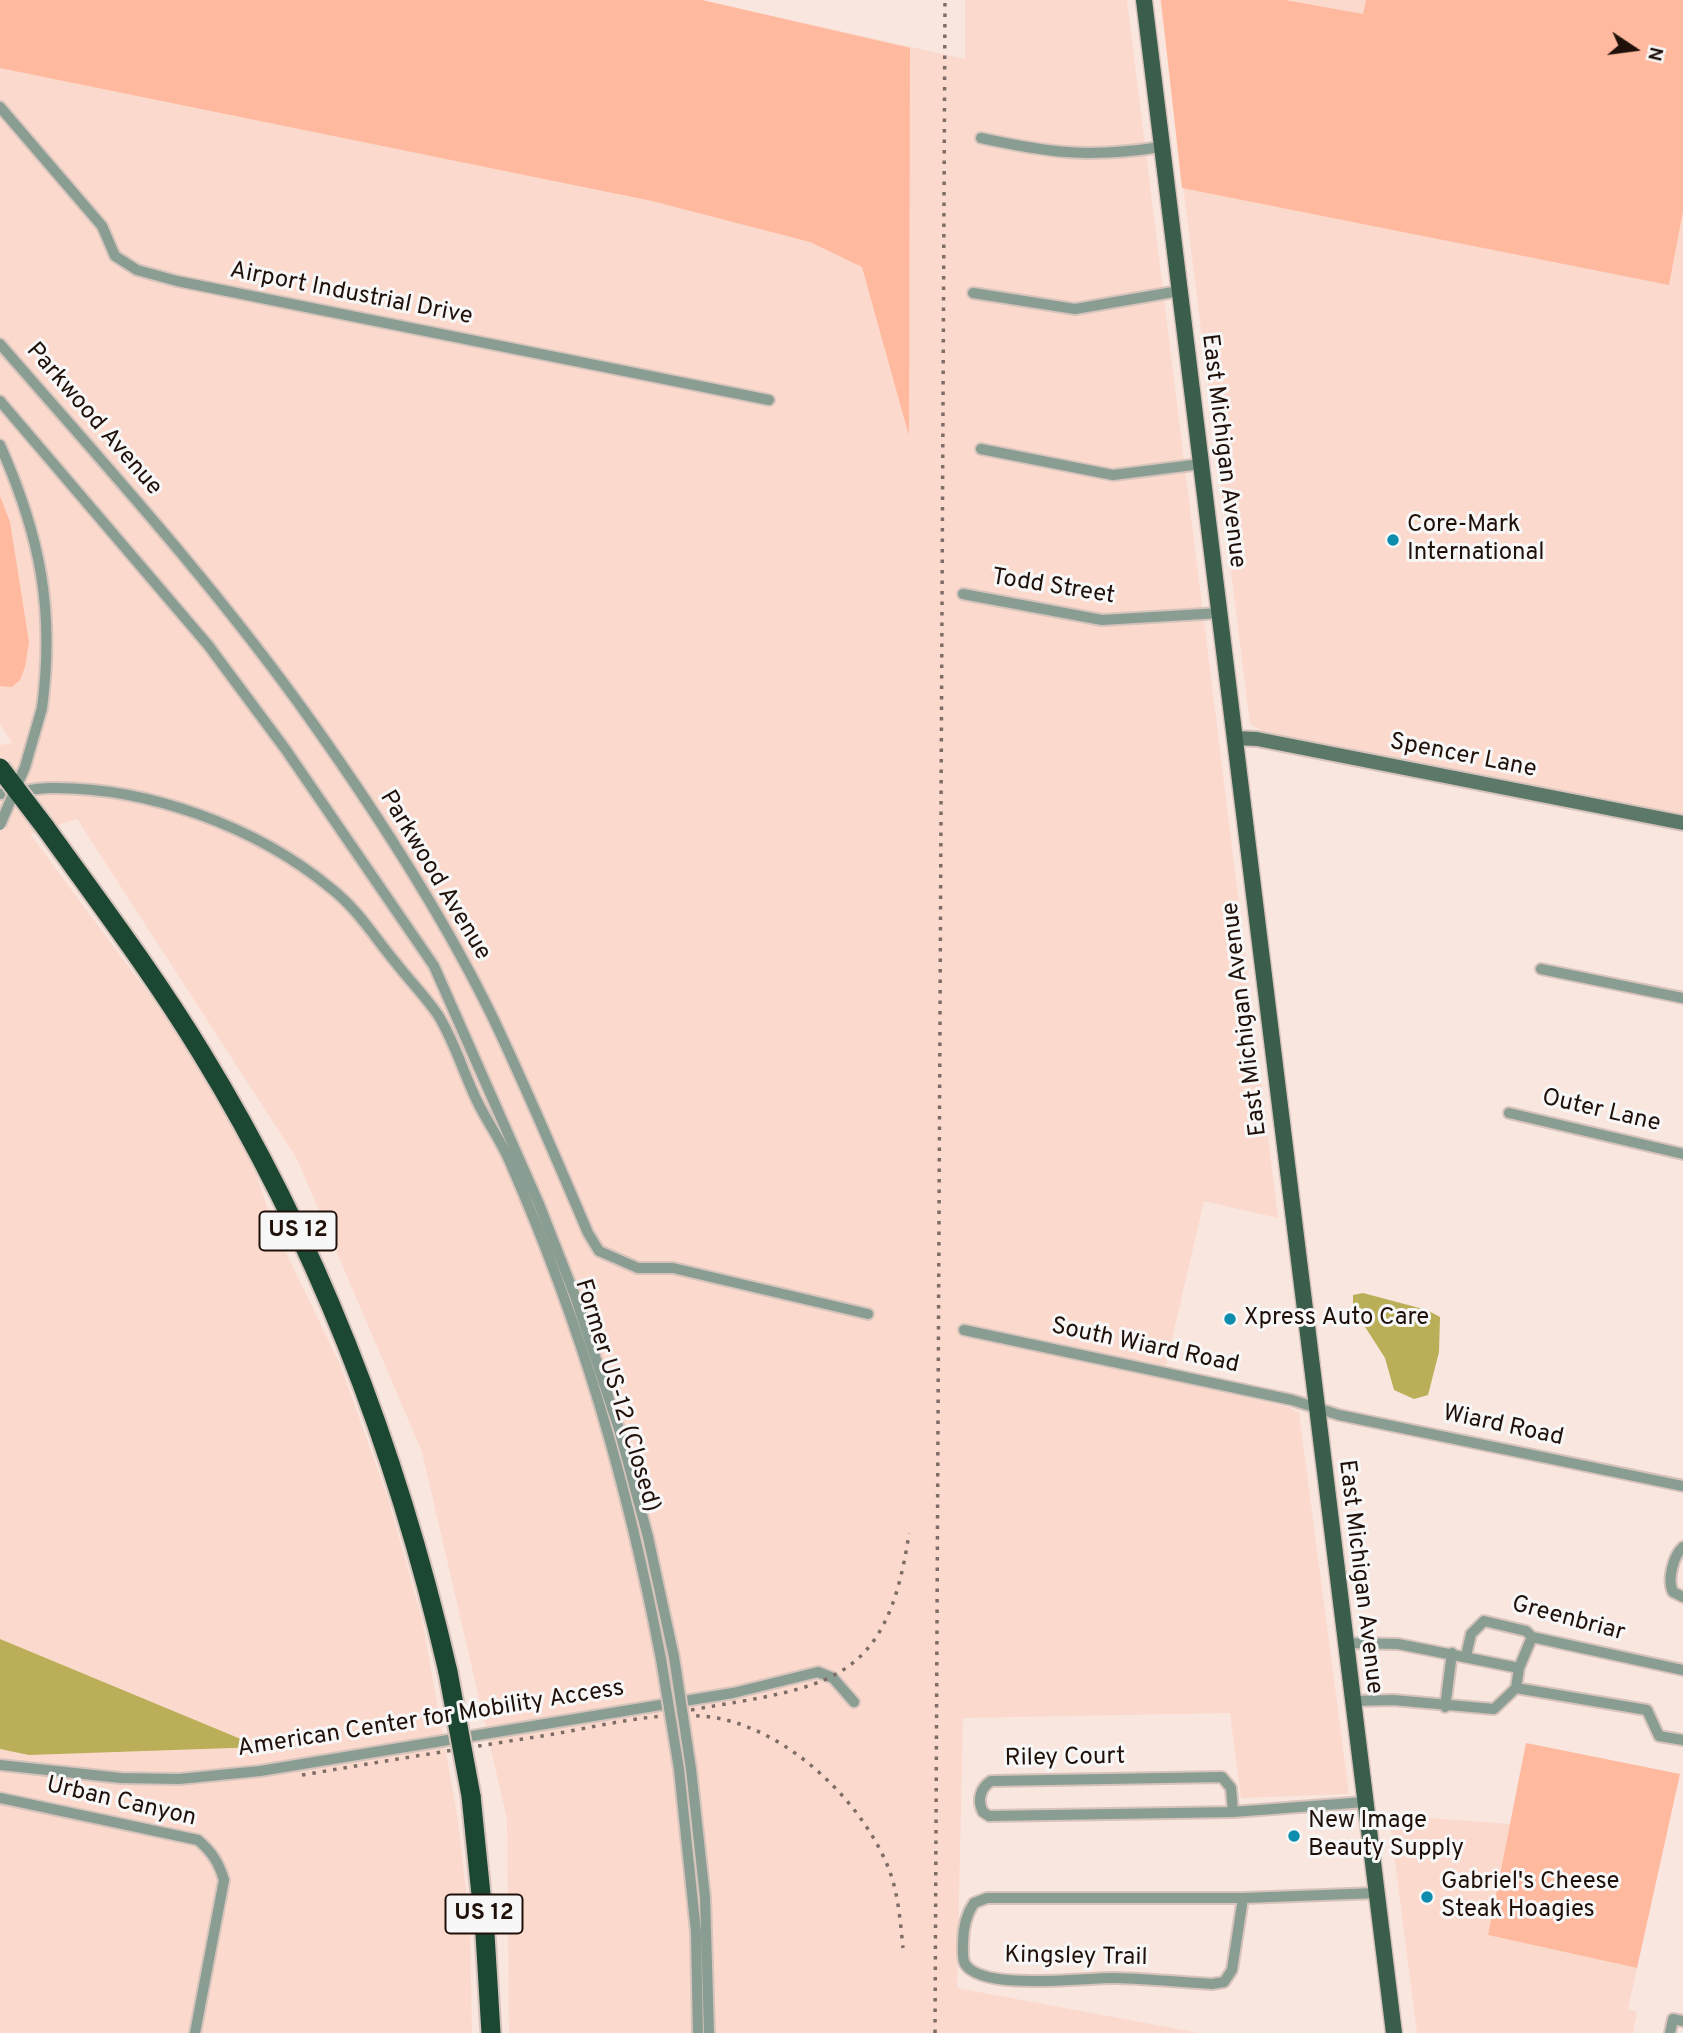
<!DOCTYPE html>
<html>
<head>
<meta charset="utf-8">
<style>
	body { margin:0 }
	#map { position:relative; width:1683px; height:2033px; overflow:hidden; background:#f9e6de; font-family:Overpass,sans-serif }
	canvas { display:block }
	.north { position:absolute; left:1599px; top:14px; width:70px; height:70px; -webkit-text-stroke:5px #f7f7f7; paint-order:stroke; rotate:103deg; font-size:19px; font-weight:700; line-height:28px; text-align:center; color:#20100a }
	.north::after { content:''; display:block; margin:auto; width:24px; height:32px; background:#20100a; clip-path:polygon(50% 0,100% 100%,50% 72%,0 100%) }
</style>
</head>
<body>
<div id="map">
<canvas width="1683" height="2033"></canvas>
<div class="north">N</div>
</div>
<script>
const g = document.querySelector('canvas').getContext('2d');
g.lineJoin = 'round';
function fillPath(path, color) {
  g.fillStyle = color;
  g.fill(path, 'evenodd');
}
function trace(path, color, width, dash) {
  g.strokeStyle = color;
  g.lineWidth = width;
  g.lineCap = dash ? 'butt' : 'round';
  g.setLineDash(dash || []);
  g.stroke(path);
}
function drawText(font, color, halo, rows, align = 'center') {
  g.font = font + ' Overpass,sans-serif';
  g.lineWidth = 6;
  g.setLineDash([]);
  g.textBaseline = 'middle';
  g.strokeStyle = halo;
  g.fillStyle = color;
  for (const [text, x, y, turn = 0] of rows) {
    g.save();
    g.translate(x, y);
    g.rotate((+turn || 0) * Math.PI / 180);
    g.textAlign = isNaN(turn) ? turn : align;
    if (halo) g.strokeText(text, 0, 0);
    g.fillText(text, 0, 0);
    g.restore();
  }
}
fillPath(new Path2D(`
	M0,0H702L965,59V0H1127L1278,1218L1204,1201L1163,1378L1288,1407L1299,1413L1349,1794L1241,1798L1230,1713L963,1718L957,1988L1199,2033H509L507,1819L422,1452L297,1159L77,819L30,834L175,1029L234,1125L250,1155L274,1228L340,1364L388,1498L422,1619L457,1814L470,1924L472,2033H0V745L12,743L0,724V348L65,418L0,338Z
	M1160,0H1683V818L1264,732L1250,724Z
	M1389,1815L1510,1824L1488,1935L1637,1968L1628,2009L1637,2012L1633,2033H1417Z`), '#fbdacd');
fillPath(new Path2D(`
	M0,0H702L910,48L909,436L862,267L810,242L652,201L0,68Z
	M1161,0H1285L1363,14L1366,0H1683V211L1669,285L1182,188Z
	M0,496L10,522L29,642L25,667L20,680L12,687L0,686Z
	M1526,1743L1680,1774L1637,1968L1488,1935Z`), '#ffb99e');
fillPath(new Path2D(`
	M1363,1293L1427,1310L1440,1317L1439,1352L1428,1395L1414,1399L1394,1390L1385,1358L1353,1308V1295Z
	M0,1639L260,1747L29,1755L0,1749Z`), '#baaf58');
const street = new Path2D(`
	M0,107L102,226L115,256L137,270L177,281L769,400
	M981,138C1050,153 1089,158 1161,147
	M973,293L1075,309L1179,291
	M0,344C107,467 218,589 312,722C378,815 442,914 492,1016C526,1087 557,1160 588,1233L599,1251L638,1268H673L868,1314
	M0,401L208,645L286,750L434,966L539,1204L575,1296L619,1429L648,1537L674,1657
	M0,445C40,535 55,610 42,708
	M981,449L1113,475L1201,464
	M963,594L1102,620L1220,613
	M0,794C16,792 32,789 48,788C147,786 258,827 333,890C359,911 375,938 396,963C409,980 426,997 438,1015C455,1042 464,1075 478,1103C488,1123 501,1141 510,1162C582,1327 627,1481 661,1659
	M1541,969L1683,998
	M1509,1113L1683,1154
	M964,1330L1292,1400L1339,1415L1683,1486
	M1683,1547C1673,1556 1667,1580 1673,1592L1683,1597
	M1345,1643L1398,1644L1519,1668
	M1466,1656L1471,1634L1484,1621L1526,1631L1532,1637L1683,1670
	M1516,1688L1519,1668L1532,1637
	M1352,1701L1393,1700L1494,1709L1516,1688L1647,1710L1659,1736L1683,1740
	M1445,1707L1452,1653
	M0,1765L121,1778L179,1779L260,1771L733,1693L818,1672L833,1678L854,1702
	M679,1769L696,1932L698,2033
	M691,1769L705,1897L709,2033
	M0,1798L198,1840C212,1852 219,1863 224,1880L195,2033
	M1233,1812L1231,1788L1222,1777L991,1781C980,1788 977,1801 983,1812L989,1816L1233,1812L1365,1802
	M987,1898H1243L1232,1970L1224,1982L1212,1984C1180,1982 1148,1979 1116,1978C1086,1977 983,1992 965,1964C962,1958 963,1950 963,1943C963,1928 966,1915 974,1903Z
	M1243,1898L1377,1893
	M1670,2033L1673,2019L1683,2021`);
const secondary = new Path2D(`
	M1235,738L1257,739L1683,823`);
const primary = new Path2D(`
	M1144,0L1394,2033`);
const highway = new Path2D(`
	M45,827C99,902 154,975 202,1054C319,1245 398,1454 448,1672
	M471,1796L485,1934L491,2033`);
trace(street, '#d6c4bc', 14);
trace(secondary, '#d6c4bc', 18);
trace(primary, '#d6c4bc', 19);
trace(highway, '#d6c4bc', 23);
trace(street, '#8a9d92', 10);
trace(secondary, '#5b7869', 14);
trace(primary, '#3a5d4c', 16);
trace(highway, '#1b4733', 19);
trace(new Path2D(`
	M691,1710C825,1686 887,1688 909,1533
	M302,1775C384,1761 466,1748 548,1735C597,1727 650,1712 701,1716C777,1721 855,1793 885,1860C898,1887 900,1919 903,1948
	M935,2033L945,0`), '#7e6d66', 3.5, [3.5, 7]);
const streetBridge = new Path2D(`
	M0,825L25,767L42,708
	M674,1657L691,1769
	M661,1659L679,1769`);
const highwayBridge = new Path2D(`
	M0,768L45,827
	M448,1672L471,1796`);
trace(streetBridge, '#d6c4bc', 14, []);
trace(highwayBridge, '#d6c4bc', 23, []);
trace(streetBridge, '#8a9d92', 10);
trace(highwayBridge, '#1b4733', 19);
for (const [x, y, r, color] of [
	[1393,540,7,"#0d8dad"],
	[1230,1319,7,"#0d8dad"],
	[1294,1836,7,"#0d8dad"],
	[1427,1897,7,"#0d8dad"]
]) {
  const dot = new Path2D();
  dot.arc(x, y, r, 0, 2 * Math.PI);
  g.fillStyle = color;
  g.fill(dot);
  trace(dot, '#f7f7f7', 2.5);
}
for (const [x, y, w] of [
	[298,1231,77],
	[484,1914,77]
]) {
  const box = new Path2D();
  box.roundRect(x - w / 2, y - 19.5, w, 39, 5);
  g.fillStyle = '#f7f7f7';
  g.fill(box);
  trace(box, '#20100a', 2);
}
drawText('bold 23px', '#20100a', null, [
	["US 12",298,1231],
	["US 12",484,1914]
]);
drawText('24px', '#20100a', '#f7f7f7', [
	["Airport Industrial Drive",351,295,11],
	["Parkwood Avenue",93,420,49],
	["East Michigan Avenue",1222,451,83],
	["Todd Street",1053,588,9],
	["Spencer Lane",1463,757,11],
	["Parkwood Avenue",434,876,59],
	["East Michigan Avenue",1246,1019,-97],
	["Outer Lane",1601,1112,13],
	["South Wiard Road",1145,1347,12],
	["Former US-12 (Closed)",616,1396,73],
	["Wiard Road",1503,1427,12],
	["East Michigan Avenue",1359,1577,83],
	["Greenbriar",1568,1620,15],
	["American Center for Mobility Access",431,1720,-9],
	["Riley Court",1065,1759,-1],
	["Urban Canyon",121,1803,13],
	["Kingsley Trail",1076,1958,1]
]);
drawText('24px', '#20100a', '#f7f7f7', [
	["Core-Mark",1407,526],
	["International",1407,554],
	["Xpress Auto Care",1244,1319],
	["New Image",1308,1822],
	["Beauty Supply",1308,1850],
	["Gabriel's Cheese",1441,1883],
	["Steak Hoagies",1441,1911]
], 'left');
</script>
</body>
</html>
